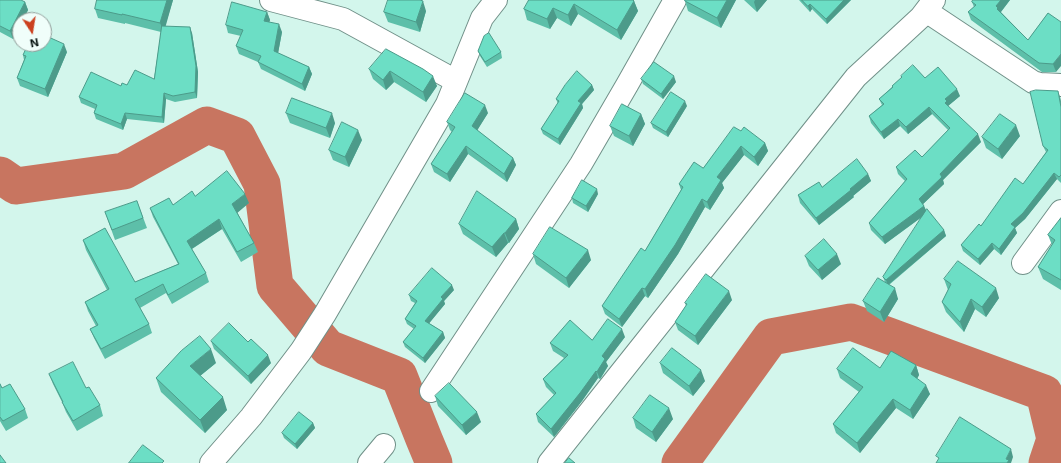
<!DOCTYPE html>
<html>
<head>
<meta charset="utf-8">
<style>
	body { margin:0 }
	#map { position:relative; width:1061px; height:463px; overflow:hidden; background:#d3f6ec; font-family:Inter,sans-serif }
	canvas { display:block }
	.north { position:absolute; left:12px; top:12px; width:40px; height:40px; box-sizing:border-box; background:#f0fefa; border:1px solid #929f9b; border-radius:50%; rotate:168deg; font-size:11px; font-weight:700; line-height:16px; text-align:center; color:#04100d }
	.north::after { content:''; display:block; margin:auto; width:14px; height:18px; background:#cb411f; clip-path:polygon(50% 0,100% 100%,50% 72%,0 100%) }
</style>
</head>
<body>
<div id="map">
<canvas width="1061" height="463"></canvas>
<div class="north">N</div>
</div>
<script>
const g = document.querySelector('canvas').getContext('2d');
g.lineJoin = 'round';
function trace(path, color, width, dash) {
  g.strokeStyle = color;
  g.lineWidth = width;
  g.lineCap = dash ? 'butt' : 'round';
  g.setLineDash(dash || []);
  g.stroke(path);
}
function fillPath(path, color) {
  g.fillStyle = color;
  g.fill(path, 'evenodd');
}
trace(new Path2D(`
	M0,175L16,186L124,171L207,125L237,136L262,184L275,286L328,348L399,376L424,439L434,463
	M680,463L771,337L851,322L1044,393L1055,439L1047,463`), '#c87560', 37);
const minor = new Path2D(`
	M271,0L343,19L456,81
	M926,11L1033,82L1040,84L1061,85
	M1023,263L1061,211
	M431,391L581,164L627,85L675,0
	M211,463L251,417L301,351L325,314L447,104L482,18L496,0
	M369,463L384,445
	M549,463L856,77L921,17L934,0`);
trace(minor, '#709088', 24);
trace(minor, '#fff', 22);
fillPath(new Path2D(`
	M0,0L25,2L28,10L23,20H20V25L13,39L0,32Z
	M97,0H173L165,26L192,33L198,72L197,98L175,102L166,99L164,123L127,119L123,130L96,119L94,113L95,109L81,103L79,97L121,86L154,79L161,32L125,23V24L98,18L95,9Z
	M528,0H633L634,1L638,11L621,40L578,14L571,26L557,18L550,29L527,20L524,9L528,2Z
	M685,0H736L721,28L688,11L685,1Z
	M744,0H767L757,12Z
	M799,0H851L827,24L812,9L810,12Z
	M973,0H1010L1001,12L1028,40L1048,13L1056,72H1042L971,20L968,12L974,7L972,2Z
	M426,11L420,32L388,22L384,12Z
	M267,12L270,20L269,22L282,32L278,53L309,67L312,74L305,91L261,69L258,62L239,54L236,46L241,36L228,33L226,25Z
	M478,51L501,52L502,58L487,67L480,56Z
	M67,52L48,97L20,86L17,78L24,60L23,55Z
	M369,69H423L437,86L426,102L394,82L386,90L373,79Z
	M901,76L925,78L960,96L948,106L981,142L943,180L944,184L923,204L926,210L944,230L946,236L889,285L898,299L884,322L867,311L863,301L885,282L883,277L922,217L885,244L871,230L869,223L905,181L898,174L896,167L922,157L948,130L932,114L908,134L900,126L884,139L871,123L869,116L882,105L879,99L892,87V86L902,78Z
	M641,79L676,82L663,99L643,84Z
	M592,85L594,90L582,104L583,108L560,145L543,134L541,129L558,104L556,99Z
	M1060,97L1061,103V183L1057,179L1025,219L1015,228L1017,233L1001,255L994,249L980,265L963,251L961,245L1023,184L1046,152L1043,146Z
	M687,106L668,137L653,128L651,123Z
	M286,113L335,123L330,138L290,123Z
	M488,113L477,130L513,158L516,165L507,182L468,154L450,182L434,172L431,164L452,132L450,130L447,122Z
	M641,114L645,124L633,146L614,136L610,126Z
	M741,131L765,143L768,151L758,166L744,155L722,183L724,188L710,210L705,207L678,254L648,298L645,296L622,327L605,314L602,306L645,251L681,190L679,184L703,168Z
	M1020,136L1002,159L986,148L982,137Z
	M362,140L349,167L333,160L329,150Z
	M868,174L871,181L853,196L854,197L819,225L800,203L798,195Z
	M598,194L588,212L573,203L572,198Z
	M195,196L249,203L237,212L254,243L258,252L241,262L222,229L192,249L206,273L209,282L172,304L166,293L140,308L149,324L152,333L105,359L94,338L90,329L96,326L88,311L85,302L107,290L86,250L83,240L135,282L178,264L153,217L150,208L173,205Z
	M137,201L147,228L115,240L105,212Z
	M1061,218V290L1043,279L1038,267L1052,245L1048,235Z
	M516,219L519,229L509,243H508L496,257L463,234L459,224Z
	M533,254L591,260L569,288L536,264Z
	M805,256L841,264L822,280L809,266Z
	M944,279L999,298L986,317L975,309L964,332L946,312L942,302L948,290Z
	M454,290L444,301L445,304L429,323L443,332L445,338L425,363L405,347L403,342L414,329L407,324L405,319L415,303L411,301L409,295Z
	M732,300L698,345L678,330L675,322L686,306L685,303Z
	M625,337L606,362L608,366L601,378L600,379L598,378L582,401L554,437L538,422L536,414L554,395L546,387L543,379L564,358L553,351L550,343L592,340Z
	M211,341L271,363L251,384L214,349Z
	M216,363L200,376L227,410L205,433L161,392L156,378Z
	M660,363L705,381L693,396L663,373Z
	M916,365L919,375L917,379L930,394L913,419L896,408L860,453L836,433L833,424L859,392L840,378L837,369L880,368Z
	M49,374L86,388L100,405L103,416L77,431L66,412L62,402L53,384Z
	M0,384L2,388L25,409L28,418L6,431L0,421Z
	M435,396L481,422L466,435L438,406Z
	M633,418L673,419L656,442L636,428Z
	M313,423L315,428L297,449L284,438L282,433Z`), '#5dbfa9');
fillPath(new Path2D(`
	M167,0H173L164,32L160,23Z
	M727,0H736L721,28L717,18Z
	M755,0H767L757,12L754,2Z
	M844,0H851L827,24L826,19Z
	M1001,0H1010L1000,13L1001,16L996,6Z
	M423,1L426,11L420,32L416,22Z
	M634,1L638,11L621,40L617,30Z
	M25,2L28,10L23,20H20V25L13,39L10,31Z
	M574,4L578,14L571,26L568,15Z
	M810,4L812,9L810,12L808,6Z
	M553,8L557,18L550,29L547,19Z
	M267,12L270,20L267,29L264,21Z
	M279,24L282,32L277,59L274,51Z
	M190,27L192,33L198,72L197,98L195,92Z
	M64,44L67,52L48,97L45,89Z
	M1061,54V66L1056,72L1053,64Z
	M309,67L312,74L305,91L302,84Z
	M390,71L394,82L386,90L383,80Z
	M433,76L437,86L426,102L423,92Z
	M674,76L676,82L663,99L661,94Z
	M592,85L594,90L582,104L583,108L560,145L558,139L578,101Z
	M957,89L960,96L948,106L945,103V99Z
	M1058,91L1060,97L1061,103V107Z
	M164,93L166,99L164,123L162,117Z
	M685,101L687,106L668,137L666,132Z
	M485,105L488,113L475,134L472,126Z
	M929,107L932,114L908,134L906,127Z
	M125,113L127,119L123,130L121,124Z
	M332,113L335,123L330,138L326,128Z
	M641,114L645,124L633,146L629,136Z
	M898,119L900,126L884,139L881,132Z
	M1016,125L1020,136L1002,159L998,149Z
	M358,130L362,140L349,167L345,157Z
	M978,134L981,142L943,180L944,184L921,206L919,199L940,174Z
	M765,143L768,151L758,166L754,157Z
	M466,146L468,154L450,182L447,174Z
	M741,146L744,155L722,183L724,188L710,210L707,202L717,177Z
	M513,158L516,165L507,182L504,174Z
	M1054,173L1057,179L1025,219L1015,228L1017,233L1001,255L999,249L1011,224Z
	M868,174L871,181L853,196L854,197L819,225L816,218L850,189Z
	M597,189L598,194L588,212L586,206Z
	M245,194L249,203L236,214L232,204Z
	M702,199L705,207L678,254L648,298L645,289Z
	M924,206L927,213L885,244L882,237Z
	M219,219L222,229L190,250L187,241Z
	M516,219L519,229L509,243L505,233Z
	M944,230L946,236L888,285L886,280Z
	M504,233L508,243L496,257L492,247Z
	M992,243L994,249L980,265L978,259Z
	M588,250L591,260L569,288L566,278Z
	M837,254L841,264L822,280L818,270Z
	M452,285L454,290L444,301L445,304L427,326L425,321L441,297Z
	M642,288L645,296L622,327L619,319Z
	M895,288L898,299L884,322L880,312Z
	M996,288L999,298L986,317L982,307Z
	M729,291L732,300L698,345L695,336Z
	M971,299L975,309L964,332L960,322Z
	M622,329L625,337L606,362L608,366L600,379L597,372L602,356Z
	M443,332L445,338L425,363L423,358Z
	M211,349L216,363L195,380L190,366Z
	M268,355L271,363L251,384L248,376Z
	M916,365L919,375L914,384L911,374Z
	M701,370L705,381L693,396L689,386Z
	M596,371L598,378L582,401L554,437L551,429Z
	M926,385L930,394L913,419L910,410Z
	M223,397L227,410L205,433L200,420Z
	M893,399L896,408L860,453L857,443Z
	M669,408L673,419L656,442L652,432Z
	M477,412L481,422L466,435L462,425Z
	M313,423L315,428L297,449L295,444Z
	M1011,449L1013,457L1011,463H1007L1006,459Z`), '#4c9b8a');
const building = new Path2D(`
	M0,0H21L25,2L10,31L0,26Z
	M97,0H167L160,23L122,14V15L95,9Z
	M388,0H420L423,1L416,22L384,12Z
	M529,0H633L634,1L617,30L574,4L568,15L553,8L547,19L524,9Z
	M685,0H727L717,18L685,1Z
	M802,0H844L826,19L810,4L808,6Z
	M973,0H1001L996,6L998,8L997,9L1028,40L1048,13L1061,22V54L1053,64L1039,63L968,12L976,5L972,2Z
	M232,2L267,12L264,21L279,24L274,51L309,67L302,84L258,62L261,56L236,46L243,30L226,25Z
	M162,26L190,27L196,66L195,92L173,96L164,93L162,117L125,113L121,124L94,113L97,105L79,97L91,72L121,86L122,83L127,85L135,70L154,79Z
	M489,33L501,52L485,62L478,51L484,36Z
	M44,35L64,44L45,89L17,78L26,56L23,55L28,44H44Z
	M386,49L423,69L433,76L423,92L390,71L383,80L369,69Z
	M654,62L674,76L661,94L641,79Z
	M913,65L925,78L938,67L957,89L945,99L947,101L945,103L978,134L940,174L942,177L919,199L924,206L882,237L869,223L907,179L896,167L915,150L922,157L950,128L929,107L906,127L898,119L881,132L869,116L884,104L879,99L893,87L892,86L902,77L901,76Z
	M577,71L592,85L578,101L581,103L558,139L541,129L559,101L556,99L565,85Z
	M1036,90L1058,91L1061,107V175L1059,177L1054,173L1023,213L1011,224L1015,227L999,249L992,243L978,259L961,245L979,224L981,226L1015,178L1023,184L1048,150L1043,146L1030,92Z
	M671,92L685,101L666,132L651,123Z
	M465,93L485,105L472,126L513,158L504,174L466,146L447,174L431,164L455,127L447,122Z
	M292,98L332,113L326,128L286,113Z
	M622,104L641,114L629,136L610,126Z
	M1000,114L1016,125L998,149L982,137Z
	M342,122L358,130L345,157L329,150Z
	M734,127L741,131L744,127L765,143L754,157L741,146L717,177L721,180L707,202L702,199L675,245L645,289L642,288L619,319L602,306L641,248L645,251L683,187L679,184L694,162L703,168Z
	M857,159L868,174L850,189L851,190L816,218L798,195L819,182L822,187Z
	M227,171L245,194L232,204L254,243L237,252L219,219L187,241L206,273L168,295L163,284L135,299L149,324L101,349L90,329L98,325L85,302L109,289L83,240L105,228L135,282L179,264L150,208L169,198L173,205L192,191L195,196Z
	M582,180L597,189L586,206L572,198Z
	M477,191L516,219L505,233H504L492,247L459,224Z
	M137,201L143,218L112,230L105,212Z
	M927,209L944,230L886,280L883,277Z
	M1061,218V280L1038,267L1055,240L1048,235Z
	M550,227L588,250L566,278L533,254Z
	M824,239L837,254L818,270L805,256Z
	M958,261L996,288L982,307L971,299L960,322L942,302L951,284L944,279Z
	M432,268L452,285L441,297L443,299L425,321L443,332L423,358L403,342L416,326L405,319L417,301L409,295Z
	M706,274L729,291L695,336L675,322L687,304L685,303Z
	M878,278L895,288L880,312L863,301Z
	M608,319L622,329L602,356L605,359L598,370L597,372L596,371L580,393L551,429L536,414L556,393L543,379L568,355L550,343L570,320L592,340Z
	M229,323L248,342L251,339L268,355L248,376L211,341Z
	M200,336L211,349L190,366L223,397L200,420L156,378L181,351Z
	M672,348L701,370L689,386L660,363Z
	M853,348L880,368L891,351L916,365L911,374L926,385L910,410L893,399L857,443L833,424L863,387L837,369Z
	M73,362L86,388L89,387L100,405L73,421L62,402H63L49,374Z
	M449,383L477,412L462,425L435,396Z
	M0,384L2,388L10,384L25,409L3,421L0,417Z
	M650,395L669,408L652,432L633,418Z
	M299,412L313,423L295,444L282,433Z
	M960,417L1011,449L1006,459L1009,460L1007,463H936L939,458L936,456Z
	M143,445L164,461L162,463H129Z
	M0,455L6,463H0Z
	M569,458L575,463H565Z`);
fillPath(building, '#6cdec5');
trace(building, '#4c9b8a', 1);
</script>
</body>
</html>
